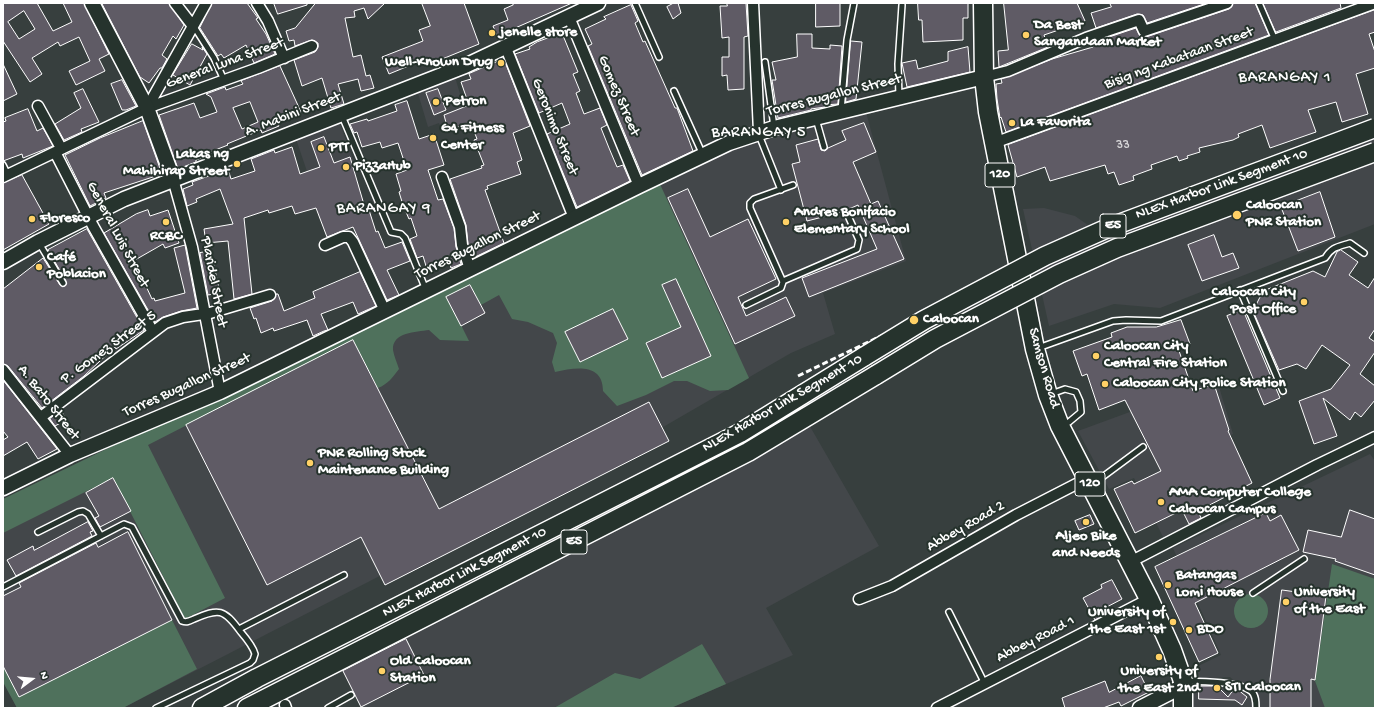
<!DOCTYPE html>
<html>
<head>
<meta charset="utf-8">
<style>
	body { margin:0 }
	#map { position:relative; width:1378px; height:711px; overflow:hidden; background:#373f3e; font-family:"Gochi Hand",sans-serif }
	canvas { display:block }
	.frame { position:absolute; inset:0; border:4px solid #fff; pointer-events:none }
	.north { position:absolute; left:12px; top:659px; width:40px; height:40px; -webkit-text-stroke:3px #26332d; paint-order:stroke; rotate:74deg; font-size:11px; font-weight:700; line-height:16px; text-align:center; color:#fff }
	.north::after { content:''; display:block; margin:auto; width:14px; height:18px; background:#fff; clip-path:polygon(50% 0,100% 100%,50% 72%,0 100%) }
</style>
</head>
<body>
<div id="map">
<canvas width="1378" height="711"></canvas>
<div class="frame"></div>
<div class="north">N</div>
</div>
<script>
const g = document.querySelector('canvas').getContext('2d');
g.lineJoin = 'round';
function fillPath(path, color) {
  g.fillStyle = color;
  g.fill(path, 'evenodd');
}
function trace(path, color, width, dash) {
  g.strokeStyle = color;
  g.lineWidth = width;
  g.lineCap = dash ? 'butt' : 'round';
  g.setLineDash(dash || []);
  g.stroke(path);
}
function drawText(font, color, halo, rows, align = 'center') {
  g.font = font + ' "Gochi Hand",sans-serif';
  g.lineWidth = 4;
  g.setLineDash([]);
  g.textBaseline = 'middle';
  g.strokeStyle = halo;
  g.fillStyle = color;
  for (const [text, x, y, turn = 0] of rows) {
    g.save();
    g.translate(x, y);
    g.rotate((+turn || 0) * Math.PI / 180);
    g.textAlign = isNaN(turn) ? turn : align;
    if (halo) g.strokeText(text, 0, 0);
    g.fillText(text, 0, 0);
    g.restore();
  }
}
fillPath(new Path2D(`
	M455,77L469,124L443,133L439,123L428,127L417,90Z
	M866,112L906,261L823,293L835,334L791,353L613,456L123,708H17L3,682V499L711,156L758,138Z
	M1375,119V224L1160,308L1114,304L1049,326L1023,209L1044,208L1075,216L1088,225Z
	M340,124L358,173L313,189L296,139Z
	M1217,380L1233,434L1161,467L1188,525L1163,537L1134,478L1109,489L1078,431Z
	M808,423L879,546L766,608L793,655L671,708H360L424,675L403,634Z
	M1370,454L1375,461V708H1254L1249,695L1230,677L1196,679L1194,668L1221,655L1173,548Z
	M1230,679L1249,696L1253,708H1193L1194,680Z`), '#43474a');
fillPath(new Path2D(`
	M659,182L749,378L728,390L710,391L687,381H674L646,395L617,406L603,391C603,363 576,367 555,372L552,362L557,343L553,333L528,322L512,319L499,295L481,305L470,285L447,297L469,341L440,340L429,330C416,332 392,332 393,350C394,356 397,363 399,369C392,378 388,384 378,388L353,340L148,445L225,598L185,619L113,478L3,533V499Z
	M1332,564L1375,579V708H1325L1315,681Z
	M1234 611a17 17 0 1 1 34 0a17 17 0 1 1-34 0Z
	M172,620L197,669L123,708H17L3,682V666L19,697Z
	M702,644L726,684L671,708H554L615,673L640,679Z`), '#4f715c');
const building = new Path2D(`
	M3,3H37L53,31L72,22L63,3H84L109,54L99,59L105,71L76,85L69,71L90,61L79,37L60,46L58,42L32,58L42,74L30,82L3,41ZM24,11L35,29L19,39L8,22Z
	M102,3H169L184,25L176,39L173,36L162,55L167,59L162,68H160L149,83L140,77Z
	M212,3H247L258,18L256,19L266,34L275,54L254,63L246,45L224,58L221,54L218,56L200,28Z
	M274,3H307V5L278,14Z
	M316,3H385L368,19L364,8L354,11L355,17L345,18L353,57L361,55L366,76L370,75L374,88L361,91L358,79L338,84L344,104L331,108L322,78L302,86L294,60L315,52L318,47V43L312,40L295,46L294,40L289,41L286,31L295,28Z
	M422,3H464L479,44L425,66L423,60L389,74L382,57L423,41L419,30L430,26Z
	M512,3H572L497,36L493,26L508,20L504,9L513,5Z
	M674,3H678L681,13L673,19L667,7Z
	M727,3H746L748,36L744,37V89L728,90L727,75L722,76V57H729V37L722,38L720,6H727Z
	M816,3H840V26L816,27Z
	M918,3H968V18H963V40L923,42L922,20H919Z
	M1004,3H1077L1085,21L1044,35L1048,47L999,67L998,51L1008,50Z
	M1110,3H1207L1147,23L1143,15L1137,14L1096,28L1091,13L1111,7Z
	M1233,3H1255L1269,35L1006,132L1001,117L1000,118L997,99L996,84L1002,83L1001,79L1052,59L1093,47L1091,43L1136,28L1140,36L1146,37L1229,9Z
	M1263,3H1340L1341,8L1276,32Z
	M631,5L638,21L635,23L643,42L645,41L675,108H677L693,151L642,175L588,46L592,44L585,29L606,19L604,17Z
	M1375,10V32L1369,34L1375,52V68L1356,74L1368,114L1342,122L1336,102L1308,110L1316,132L1270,148L1262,125L1238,134L1239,137L1233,140L1199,148L1200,152L1187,156L1188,158L1179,161L1177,156L1151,165L1152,169L1133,176L1134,180L1119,185L1114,172L1108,174L1105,165L1050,181L1045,167L1017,177L1008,145Z
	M562,33L578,72L573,74L580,91L576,93L584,114L600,108L607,125L601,128L609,148L617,167L623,165L630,181L577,207L547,134L570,124L562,103L539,113L515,54L530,49L529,47L537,42Z
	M797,34H812V48L830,49V45L842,46L838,104L825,105V107L811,109V110L778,118L772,80H776L772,62L797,57Z
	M851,41L862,42L856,99L846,102Z
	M192,44L203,50L202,47L207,54L190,85L173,75Z
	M968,47L970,72L907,87L902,63L916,60L918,69L948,61V52Z
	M504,59L530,126L513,133L522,160L517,162L521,174L487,186L488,189L485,190L504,243L473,258L468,244L466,225L450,179L482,168L481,166L484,165L474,140L477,139L471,123L448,130L444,115L469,105L461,82L471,79L469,74Z
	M3,64L17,94L3,101Z
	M280,66L301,112L277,122L279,126L262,133L261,130L227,144L228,145L210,152L211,154L196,160V162L178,169L159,115L194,103L200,118L217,112L211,97L206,94L225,87L226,90L243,84L241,81ZM250,102L258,122L242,129L233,108Z
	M122,80L136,106L126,110H122L111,84Z
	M83,89L99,122L81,129L82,132L64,140L55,124L81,108L74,93Z
	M438,89L446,110L434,115L426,93Z
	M407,101L419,139L434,134L444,165L428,170L438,200L443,199L454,228L456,247L461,264L451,268L449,259L426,266L423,256L417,258L410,239L417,236L411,218L409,219L403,205L399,192L401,191L396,174L407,170L398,143L382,148L380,142L362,147L357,132L354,133L350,124L367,119L368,121L397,111L395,105Z
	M28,109L37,131L43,128L53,146L23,158L22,154L3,161V122L6,121L5,118Z
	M143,121L162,174L104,193L106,198L90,206L65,155L100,138Z
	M864,123L876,152L853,162L871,204L878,201L904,259L809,297L802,278L877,249L858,205L842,212L807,221L792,164L800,162L796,145L818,139L821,150L825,151L828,148L846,140L842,131Z
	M324,137L334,163L350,157L365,208L368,207L376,232L378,231L385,248L402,242L410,261L387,270L399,295L387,300L353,227L327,237L316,208L295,214L292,206L269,213L268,210L244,218L252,294L234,299L228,241L206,243L204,229L233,224L220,189L196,199L197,202L187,206L183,189L193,185L192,182L228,169L231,179L255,171L251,159L274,150L275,153L292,147L300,174L320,167L311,142Z
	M22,175L49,224L3,250V183Z
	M688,189L710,237L748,219L776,279L738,297L746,316L786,297L795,316L735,344L668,198Z
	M1320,192L1335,237L1298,251L1281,207Z
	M148,210L150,216L168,210L179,243L165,248L163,244L135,260L137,263L133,265L142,285L145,284L152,299L154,298L155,301L185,293L174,248L185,245L197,308L181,311L163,317L155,322L104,233L136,214Z
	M87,229L144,330L116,349L115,347L84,376L42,408L8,366L3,364V289L43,258L60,285L65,286L66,281L48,250Z
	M1214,235L1222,257L1233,253L1239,268L1202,281L1188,245Z
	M1341,250L1358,262L1349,275L1368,288L1375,277V329L1369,338L1375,342V352L1360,374L1375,386V400L1361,417L1355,412L1350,420L1323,398L1337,436L1314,444L1299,401L1331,389L1350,365L1322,345L1306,369L1297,364L1279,370L1253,311L1263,291L1313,271L1325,277L1337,252Z
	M211,251L220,293L208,295L200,253Z
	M360,272L376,306L358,314L353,302L321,314L328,330L324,331L313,336L307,320L274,331L273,328L261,333L256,318L254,319L250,308L272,301L276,294H278L284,311L315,298L313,292Z
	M676,279L711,356L662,378L646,343L681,327L662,285Z
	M470,285L485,313L461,326L446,297Z
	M613,309L628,339L580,362L565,332Z
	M1243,310L1280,398L1264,405L1227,316Z
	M1181,320L1190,344L1178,348L1193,391L1214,384L1229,430L1228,431L1252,483L1198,511L1201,518L1189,524L1182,510L1135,533L1114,489L1132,481L1134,484L1161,471L1125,400L1099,410L1087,374L1082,376L1073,351L1112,337L1111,333L1127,327H1156Z
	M353,340L439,509L649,402L669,441L385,585L361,537L267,585L186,425Z
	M3,380L57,449L38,459L27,442L3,456V440L8,437L3,431Z
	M61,410L66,420L55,426L50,419Z
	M113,478L131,511L100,527L95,518L99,516L86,493Z
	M1350,510L1375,519V575L1335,561L1336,559L1303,552L1308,530L1341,537Z
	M1266,513L1270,521L1281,515L1299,550L1195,603L1218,653L1199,662L1155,567Z
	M1090,515L1094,524L1079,530L1075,521Z
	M88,522L93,531L90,532L92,536L16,576L7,560L33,546L34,550Z
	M128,532L172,620L19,697L3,666V596L21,587L19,583L96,543L98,547Z
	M1112,580L1122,599L1103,609L1106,614L1095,620L1083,598L1102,588L1101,585Z
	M1282,590L1326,596L1315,680L1311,679V708H1270V680Z
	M406,639L424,675L361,707L343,671Z
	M1141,676L1149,692L1121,706L1119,702L1103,708H1065L1062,698L1105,681L1109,692Z
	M1199,686H1217L1228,697L1234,689H1237L1247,697L1242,705L1235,700L1199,699Z`);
fillPath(building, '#5f5b65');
trace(building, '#fff', 1);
const lane = new Path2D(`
	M635,3L659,57
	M1259,3L1275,40
	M193,25L214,58L224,80
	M765,62L774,127
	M674,91L703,155
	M899,97L898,64L902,5
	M841,111L847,40L854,3
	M342,116L391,232L401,234L405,238L426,290
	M816,119L824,147
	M759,135L781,190
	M3,165L8,175
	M39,243L63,283
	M783,281L857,249L859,240L849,218
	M1240,290L1283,391
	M746,305L781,288L783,282L750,208V203L754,199L793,185
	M1038,348L1113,321L1126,320L1161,321L1325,258C1332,247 1337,247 1350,243L1364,253
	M1051,394L1065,389L1076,392L1080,401L1081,412L1069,422L1063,425
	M1093,484L1143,447
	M38,532L78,512L83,511L88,514L101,536
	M3,587L120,526L124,524L132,527L182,621C187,623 190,621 194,619C219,608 224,609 240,631C246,638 253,646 255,654L253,660L250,663L156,708
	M1253,593L1304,559
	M949,612L985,684
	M239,629L344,575
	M1186,681C1202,682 1238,681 1251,691C1256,695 1256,702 1256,708
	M328,708L351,695`);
const street = new Path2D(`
	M175,3L192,25
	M257,3L268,21L284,58
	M753,3L759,132
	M569,17L639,186
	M506,48L574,218
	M984,77L1008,71L1086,38L1139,20L1144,31L1227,3
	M38,106L61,148
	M147,108L206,3
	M994,143L1375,3
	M55,152L93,226L153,332
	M3,177L147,108L258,68L312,46
	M442,177L460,227L462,245L470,269
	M173,179L192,247L220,392
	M325,245L343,237H349L353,242L385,311
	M3,370L70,455
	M41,417L165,323L183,317L210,313L270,295
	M1130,562L1317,465L1375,437
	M859,599L892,586L1016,515L1088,478
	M285,705L286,708
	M937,708L1149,599`);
const secondary = new Path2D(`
	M92,3L147,108L173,179
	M3,262L38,242L124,199L465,66L598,3
	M3,488L70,455L220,392L639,186L729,143L774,128L984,77
	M1140,708L1183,686`);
const highway = new Path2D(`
	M983,3L984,77L988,112L1035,349L1048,395L1060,426L1149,599L1172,650L1183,681V708
	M202,708L257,678L740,433L865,356
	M247,708L748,452L876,375`);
trace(lane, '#fff', 8);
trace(street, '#fff', 13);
trace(secondary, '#fff', 17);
trace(highway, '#fff', 21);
trace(lane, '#26332d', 5);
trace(street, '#26332d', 10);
trace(secondary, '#26332d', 14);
trace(highway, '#26332d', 18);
trace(new Path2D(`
	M798,376L914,320L1020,275L1047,262L1077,243L1109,226L1244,173L1375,125`), '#fff', 3, [6, 3]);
const highwayBridge = new Path2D(`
	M865,356L924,320L1045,256L1108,228L1375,128
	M876,375L935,339L1059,274L1117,248L1375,152`);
trace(highwayBridge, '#fff', 21, []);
trace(highwayBridge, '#26332d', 18);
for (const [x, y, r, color] of [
	[492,33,4,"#ffd166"],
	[1026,35,4,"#ffd166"],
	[501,63,4,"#ffd166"],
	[436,102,4,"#ffd166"],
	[1012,123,4,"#ffd166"],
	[433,138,4,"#ffd166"],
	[321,148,4,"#ffd166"],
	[237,164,4,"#ffd166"],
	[346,167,4,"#ffd166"],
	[1237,215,5,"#ffd166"],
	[32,219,4,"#ffd166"],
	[166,222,4,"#ffd166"],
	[786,222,4,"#ffd166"],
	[39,267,4,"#ffd166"],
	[1304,302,4,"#ffd166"],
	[914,320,5,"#ffd166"],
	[1096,356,4,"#ffd166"],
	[1105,384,4,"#ffd166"],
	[310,463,4,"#ffd166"],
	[1161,502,4,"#ffd166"],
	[1086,522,4,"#ffd166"],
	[1168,585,4,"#ffd166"],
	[1286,602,4,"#ffd166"],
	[1173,622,4,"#ffd166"],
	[1189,630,4,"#ffd166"],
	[1159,657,4,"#ffd166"],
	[382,671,4,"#ffd166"],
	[1217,688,4,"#ffd166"]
]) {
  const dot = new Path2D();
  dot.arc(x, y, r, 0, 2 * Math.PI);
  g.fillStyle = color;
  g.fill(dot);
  trace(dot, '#26332d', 1.5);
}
drawText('13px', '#d7d6d8', null, [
	["33",1123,146]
]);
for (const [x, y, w] of [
	[1000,175,30],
	[1113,226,26],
	[1090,484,30],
	[574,542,26]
]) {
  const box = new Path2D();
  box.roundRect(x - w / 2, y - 12, w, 24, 3);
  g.fillStyle = '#26332d';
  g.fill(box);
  trace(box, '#fff', 1);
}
drawText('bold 14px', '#fff', null, [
	["120",1000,175],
	["E5",1113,226],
	["120",1090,484],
	["E5",574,542]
]);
drawText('bold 15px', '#fff', '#26332d', [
	["Da Best",1034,26],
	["Sangandaan Market",1034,43],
	["jenelle store",500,33],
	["Well-Known Drug",493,63,"right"],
	["Petron",444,102],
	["La Favorita",1020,123],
	["G4 Fitness",441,129],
	["Center",441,146],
	["PTT",329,148],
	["Lakas ng",229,155,"right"],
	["Mahihirap Street",229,172,"right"],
	["PizzaHub",354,167],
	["Caloocan",1246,206],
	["PNR Station",1246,223],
	["Andres Bonifacio",794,213],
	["Elementary School",794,230],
	["Floresco",40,219],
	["RCBC",166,237,"center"],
	["Café",47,258],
	["Poblacion",47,275],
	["Caloocan City",1296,293,"right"],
	["Post Office",1296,310,"right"],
	["Caloocan",923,320],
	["Caloocan City",1104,347],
	["Central Fire Station",1104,364],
	["Caloocan City Police Station",1113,384],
	["PNR Rolling Stock",318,454],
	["Maintenance Building",318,471],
	["AMA Computer College",1169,493],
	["Caloocan Campus",1169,510],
	["Aljeo Bike",1086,537,"center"],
	["and Needs",1086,554,"center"],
	["Batangas",1176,576],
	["Lomi House",1176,593],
	["University",1294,593],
	["of the East",1294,610],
	["University of",1165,613,"right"],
	["the East 1st",1165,630,"right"],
	["BDO",1197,630],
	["Old Caloocan",390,662],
	["Station",390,679],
	["University of",1159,672,"center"],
	["the East 2nd",1159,689,"center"],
	["STI Caloocan",1225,688]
], 'left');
drawText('15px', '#fff', '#26332d', [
	["Bisig ng Kabataan Street",1179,59,-20],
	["General Luna Street",225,64,-20],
	["Gomez Street",618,96,67],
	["Torres Bugallon Street",834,96,-14],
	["A. Mabini Street",293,115,-21],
	["Geronimo Street",554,127,68],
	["NLEX Harbor Link Segment 10",1222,185,-20],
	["General Luis Street",117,235,62],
	["Torres Bugallon Street",478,246,-26],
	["Plaridel Street",213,282,79],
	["P. Gomez Street 5",109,348,-36],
	["Samson Road",1043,368,74],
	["Torres Bugallon Street",187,386,-24],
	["A. Bato Street",48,403,52],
	["NLEX Harbor Link Segment 10",783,404,-30],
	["Abbey Road 2",966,527,-30],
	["NLEX Harbor Link Segment 10",465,573,-27],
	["Abbey Road 1",1036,640,-27]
]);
g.letterSpacing = '1px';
drawText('16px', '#fff', '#26332d', [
	["BARANGAY 1",1285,79],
	["BARANGAY 5",759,134],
	["BARANGAY 9",384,210]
]);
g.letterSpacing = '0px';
</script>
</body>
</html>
